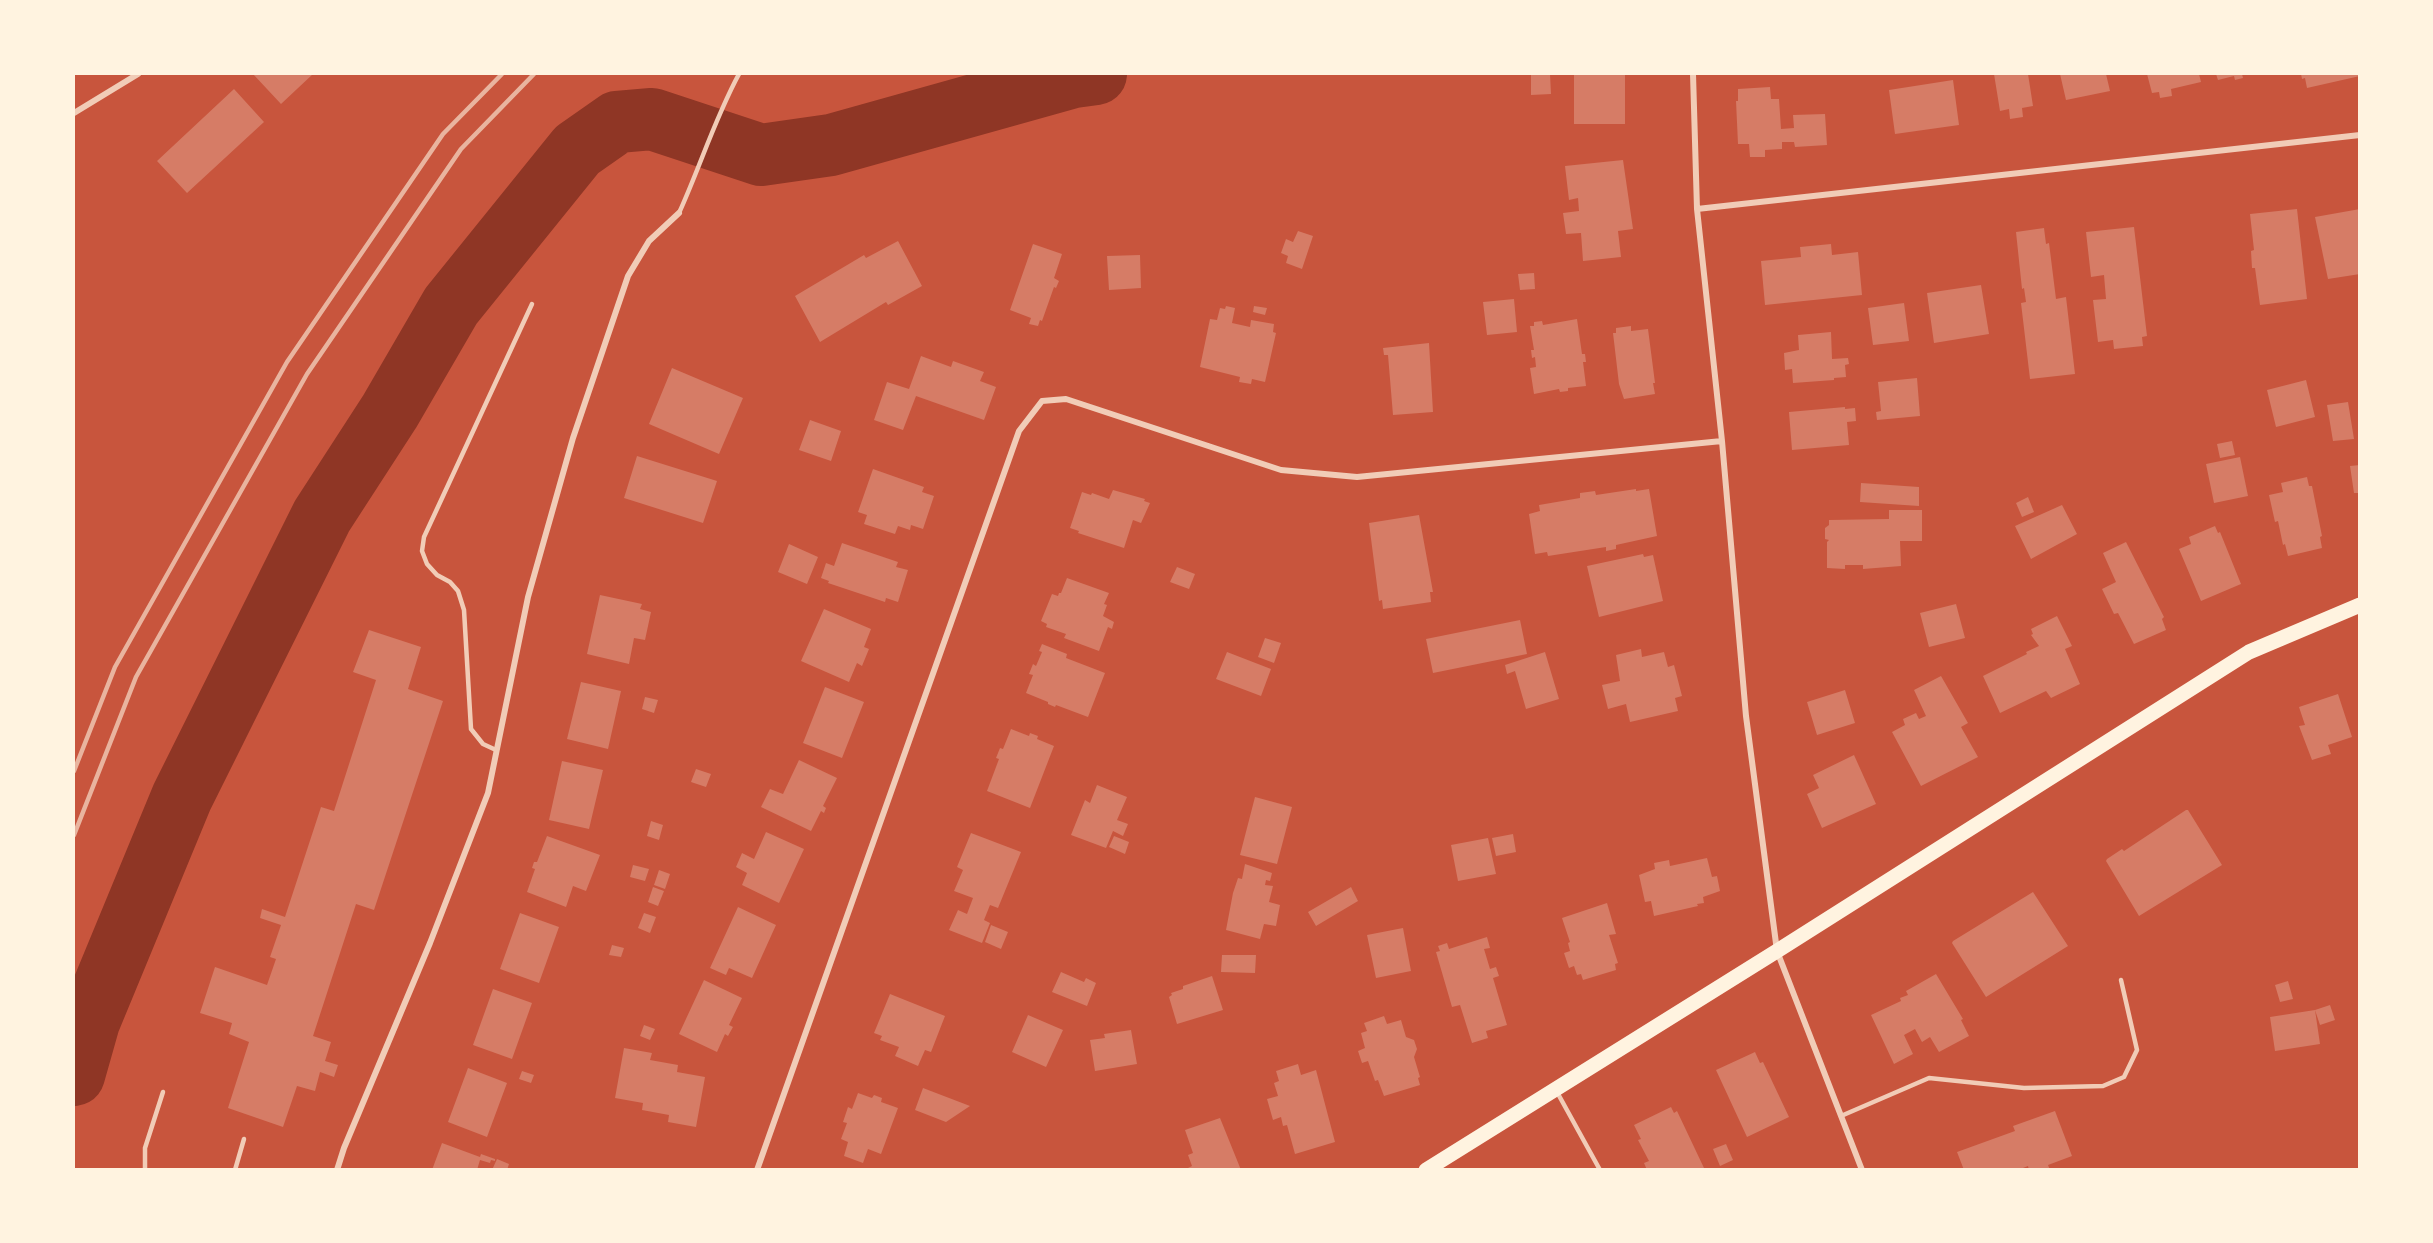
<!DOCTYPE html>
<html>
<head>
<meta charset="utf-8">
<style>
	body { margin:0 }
	#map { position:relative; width:2433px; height:1243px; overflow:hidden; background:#c8553d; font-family:"Archivo Narrow",sans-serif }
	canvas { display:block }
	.frame { position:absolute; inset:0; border:75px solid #fff3e0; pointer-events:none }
</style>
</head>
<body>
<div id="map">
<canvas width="2433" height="1243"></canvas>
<div class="frame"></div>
</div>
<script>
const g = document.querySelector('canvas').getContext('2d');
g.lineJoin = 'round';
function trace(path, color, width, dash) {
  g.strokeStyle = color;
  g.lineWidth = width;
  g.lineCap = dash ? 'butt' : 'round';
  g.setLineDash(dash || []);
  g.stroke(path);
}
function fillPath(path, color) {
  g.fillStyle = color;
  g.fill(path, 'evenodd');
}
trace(new Path2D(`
	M74,1075L89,1022L182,797L322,516L390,411L451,306L577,150L617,122L652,119L761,155L831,145L1074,77L1096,74`), '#8f3625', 62);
fillPath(new Path2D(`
	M253,74H313L281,104Z
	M1531,74H1550L1551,94L1531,95Z
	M1574,74H1625V124H1574Z
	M1994,74H2028L2033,106L2022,108L2023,117L2010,119L2009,109L2000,111Z
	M2060,74H2106L2110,91L2066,100Z
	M2147,74H2199L2201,82L2171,89L2172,96L2160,98L2159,92L2152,93Z
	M2216,74H2242L2243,78L2235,80L2234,76L2218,80Z
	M2301,74H2360V76L2307,88L2305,78L2302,79Z
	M1953,80L1959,125L1895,134L1889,90Z
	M1770,87L1771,99H1779L1781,129L1794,128L1793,115L1825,114L1827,145L1795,147L1794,142H1782V149L1765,150V157H1750L1749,144H1738L1736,101H1738V89Z
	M234,89L264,122L187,193L157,161Z
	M1623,160L1633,229L1618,231L1621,257L1583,261L1581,233L1566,234L1563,213L1579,211L1578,198L1569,200L1565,166Z
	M2297,209L2307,299L2260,305L2255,268H2252L2251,251L2254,250L2250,214Z
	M2360,209V274L2328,279L2315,217Z
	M2134,227L2147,336L2142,337L2143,346L2114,349L2113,340L2098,342L2093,300L2106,299L2104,275L2091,277L2086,232Z
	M2044,228L2046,244L2049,243L2056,299L2066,297L2075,374L2030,379L2021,303L2026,302L2024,288L2022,289L2016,232Z
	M1298,231L1313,236L1302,269L1286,263L1288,256L1281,253L1286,239L1293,242Z
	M898,241L922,286L888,305L886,302L820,342L795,296L864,255L866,258Z
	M1033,244L1062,254L1054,278L1059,281L1056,288L1054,287L1042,321L1040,320L1038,326L1029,324L1031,318L1010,310Z
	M1831,244L1832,255L1858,252L1862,295L1765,305L1761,261L1801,257L1800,247Z
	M1140,255L1141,288L1109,290L1107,256Z
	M1534,273L1535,289L1520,290L1518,274Z
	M1981,285L1989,334L1934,343L1927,293Z
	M1514,299L1517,332L1487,335L1483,302Z
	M1904,303L1909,341L1873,345L1868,308Z
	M1226,306L1235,308L1232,323L1250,327L1251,320L1274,324L1273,332L1276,333L1265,382L1252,379L1251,384L1239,382L1240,377L1200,367L1210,319L1217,320L1220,308L1225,309Z
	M1254,306L1267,308L1265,315L1253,312Z
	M1577,319L1582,354H1585L1586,362H1583L1586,386L1568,388V391L1560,392L1559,389L1534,394L1530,368L1536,367L1535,357L1532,358L1531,350H1534L1530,326H1534V322L1542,321L1543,325Z
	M1631,326V331L1648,329L1655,383H1653L1655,394L1624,399L1619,384L1613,333H1616V328Z
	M1831,332L1832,359L1848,358L1849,364L1845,365L1846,377L1834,378V380L1793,383L1792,369L1785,370L1784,353L1799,350L1798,335Z
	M1429,343L1433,412L1393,415L1388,355H1384L1383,348Z
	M921,356L951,367L953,361L984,372L980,381L996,387L984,420L916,396L903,430L874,420L887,382L909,389Z
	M672,368L743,398L719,454L649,424Z
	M1917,378L1920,416L1877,420L1876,412L1881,411L1878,382Z
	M2306,380L2315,417L2276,427L2267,390Z
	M2348,402L2354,439L2333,441L2327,405Z
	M1845,407V409L1855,408L1856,421L1847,422L1849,445L1792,450L1789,412Z
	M810,420L841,431L831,461L799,450Z
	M2232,441L2235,455L2220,458L2217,444Z
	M637,456L717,481L703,523L624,498Z
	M2240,457L2248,496L2214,503L2206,464Z
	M2360,465V493H2354L2350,466Z
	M873,469L924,487L922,492L934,496L923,529L911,525L910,530L898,526L895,534L864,524L867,515L858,512Z
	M2307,477L2309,486H2312L2322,536L2320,537L2322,548L2288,556L2285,544L2283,545L2278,521L2275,522L2269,495L2283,492L2281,483Z
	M1861,483L1919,487V506L1860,502Z
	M1636,489V491L1649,489L1657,536L1616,545V549L1606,551V547L1548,556L1547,552L1535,554L1529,514L1540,511L1539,505L1580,498V493L1595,491L1596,495Z
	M1113,490L1145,499L1144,501L1150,503L1141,523L1133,520L1124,548L1078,533L1079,531L1070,528L1082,492L1091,495L1092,493L1109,499Z
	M2028,497L2034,512L2022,517L2016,503Z
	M2062,505L2077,534L2031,559L2015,526Z
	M1889,510H1922V541H1900L1901,566L1863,569V565H1845V569L1827,568V542L1829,540L1825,539V528L1829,525V520L1889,519Z
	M1419,515L1433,592H1430L1431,602L1383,609L1382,600L1379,601L1369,523Z
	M2215,526L2218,533L2220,532L2241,584L2201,601L2179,549L2191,544L2189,537Z
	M2126,542L2164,617L2162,619L2166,630L2134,644L2118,613L2114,614L2102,589L2116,582L2103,553Z
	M842,543L898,562L896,567L908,570L898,602L886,598L885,602L828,583L829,581L821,578L826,563L834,566Z
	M789,544L818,557L807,584L778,572Z
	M1643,554L1644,557L1653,555L1663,601L1599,617L1587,566Z
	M1177,567L1195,574L1189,589L1170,582Z
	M1067,578L1109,593L1104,604L1107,605L1103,616L1114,622L1112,629L1108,627L1099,651L1064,638L1066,634L1046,627L1047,624L1041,621L1052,594L1058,596L1059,593H1061Z
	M600,595L642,604L640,609L651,612L645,640L634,638L629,664L587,654Z
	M1956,604L1965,638L1929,647L1920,613Z
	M824,609L871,629L864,647L869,649L862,666L857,663L849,682L801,661Z
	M2057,616L2072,646L2065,649L2080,684L2051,698L2046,691L2000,713L1983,676L2027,654L2026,652L2039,646L2031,635L2033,634L2031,629Z
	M1520,620L1527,654L1433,673L1426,639Z
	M369,630L421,647L408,689L443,701L374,910L356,904L313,1036L331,1042L325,1061L338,1065L334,1077L320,1072L315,1091L297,1086L283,1127L228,1108L249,1042L229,1034L232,1023L200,1013L215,967L267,985L276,959L270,957L281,925L260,918L262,909L285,917L321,807L334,811L376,680L353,672Z
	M1265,638L1281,643L1274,663L1258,657Z
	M1042,644L1067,654L1066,658L1105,673L1088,717L1056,705L1055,707L1048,704V702L1026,693L1033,675L1029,674L1033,664L1036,666L1042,652L1039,651Z
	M1641,649L1642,657L1664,652L1668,667L1674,665L1682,696L1675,698L1678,711L1630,722L1626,704L1608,709L1602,685L1620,681L1616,655Z
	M1227,652L1271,669L1261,696L1216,679Z
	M1545,652L1559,699L1526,709L1515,671L1507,674L1505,665Z
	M1941,676L1968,723L1961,727L1978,757L1921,786L1892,732L1905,725L1903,719L1916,713L1919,719L1926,716L1914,690Z
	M581,682L621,691L608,749L567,739Z
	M825,687L864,702L842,758L803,743Z
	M1845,690L1855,723L1817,735L1807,702Z
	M2338,694L2352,737L2328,745L2331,754L2312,760L2299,726L2305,725L2299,707Z
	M645,697L658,700L654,713L642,709Z
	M1011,729L1029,736L1030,733L1038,736L1037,739L1054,746L1030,808L987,791L999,759L996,758L1000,748L1003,749Z
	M1854,755L1876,804L1822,828L1807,794L1819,788L1813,775Z
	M799,760L837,778L823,806L826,808L824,813L821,811L811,831L761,807L770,789L783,794Z
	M562,761L603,770L589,829L549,820Z
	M696,769L711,774L706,787L691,782Z
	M1097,785L1127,797L1117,820L1128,824L1123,836L1113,831L1106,848L1071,835L1085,800L1090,803Z
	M1255,797L1292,807L1277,864L1240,855Z
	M2186,810H2188L2222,865L2139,916L2106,861L2107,859L2122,849L2124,851Z
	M651,821L663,825L659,840L647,836Z
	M766,832L804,849L779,903L742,885L747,873L736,867L742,853L754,859Z
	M971,833L1021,852L998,908L990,905L984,920L990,923L982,943L949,930L958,910L967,914L973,898L954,891L963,870L957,867Z
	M1513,834L1516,852L1496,856L1492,838Z
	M547,836L600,855L586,891L573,886L566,907L527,892L535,869L532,868L534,862H537Z
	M1114,836L1129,842L1125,854L1109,847Z
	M1488,838L1496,874L1458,881L1451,845Z
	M1707,858L1712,877L1717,876L1720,891L1703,897L1704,903L1697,904L1698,906L1654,916L1651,901L1645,902L1639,875L1655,869L1654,863L1669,860L1670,866Z
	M1245,864L1272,873L1270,881L1266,880L1265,885L1273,886L1269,902L1280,905L1276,926L1264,924L1260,939L1226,930L1233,893L1238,878L1242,879Z
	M633,865L649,869L645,881L630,877Z
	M659,870L670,874L665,889L654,885Z
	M653,887L664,891L658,906L648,902Z
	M1351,887L1358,901L1316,926L1308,912Z
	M2033,892L2068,946L1986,997L1952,943L1953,941Z
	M1607,903L1616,934L1609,935L1618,963L1615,964L1616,970L1583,980L1581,974L1577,975L1574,966L1569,968L1564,953L1570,951L1568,943L1570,942L1562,918Z
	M738,907L776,925L752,978L729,968L726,975L710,968Z
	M520,913L559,927L539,983L500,969Z
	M644,913L656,917L650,933L638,928Z
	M991,925L1008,932L1001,949L985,942Z
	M1403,928L1411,971L1376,978L1367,935Z
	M1487,937L1490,948L1484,949L1490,969L1496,967L1499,976L1493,978L1507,1025L1486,1031L1488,1038L1472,1043L1460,1005L1452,1007L1436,952L1440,951L1438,946L1447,943L1449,949Z
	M612,945L624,948L621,957L609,955Z
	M1222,955H1256L1255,973L1221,972Z
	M1061,972L1084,982L1086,978L1096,983L1087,1006L1052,992Z
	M1936,974L1963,1019L1961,1020L1969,1036L1939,1052L1930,1037L1922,1042L1915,1029L1904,1035L1913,1054L1894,1064L1871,1015L1901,1001L1900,998L1908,995L1906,991Z
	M1212,976L1223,1010L1177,1024L1169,997L1172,995L1171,993L1183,989V986Z
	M704,980L742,998L729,1025L733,1027L728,1036L725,1034L717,1052L679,1034Z
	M2288,981L2293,999L2280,1002L2275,985Z
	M493,989L532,1003L512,1059L473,1045Z
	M890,994L945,1016L931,1052L925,1050L918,1066L895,1056L899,1047L880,1040L882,1036L874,1033Z
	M2330,1005L2335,1020L2320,1025L2315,1010Z
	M2315,1010L2320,1044L2275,1051L2270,1017Z
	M1028,1015L1063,1030L1046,1067L1012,1052Z
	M1384,1016L1387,1024L1401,1020L1406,1037L1414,1040L1417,1049L1414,1057L1420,1077L1418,1078L1420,1085L1384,1096L1378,1080L1375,1081L1368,1061L1362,1063L1358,1051L1365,1048L1361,1033L1367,1031L1364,1023Z
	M644,1025L655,1029L650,1040L640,1036Z
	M1131,1030L1137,1064L1095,1071L1090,1040L1105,1038L1104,1034Z
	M624,1048L652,1053L650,1060L678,1065L677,1072L705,1077L696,1127L668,1122L669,1115L642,1110L643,1103L615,1098Z
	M1755,1052L1760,1063L1763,1062L1789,1117L1747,1137L1716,1070Z
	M1298,1064L1301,1075L1316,1070L1335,1142L1295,1154L1287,1125L1283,1126L1281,1117L1273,1120L1267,1099L1278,1096L1274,1083L1279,1081L1276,1071Z
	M468,1068L507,1083L487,1137L448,1122Z
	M522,1071L534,1075L531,1083L519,1079Z
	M923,1088L970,1106L946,1122L915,1110Z
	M858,1093L872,1098L874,1095L882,1098L881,1102L898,1108L881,1154L868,1149L863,1163L844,1156L848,1142L841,1139L847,1123L843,1122L848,1107L852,1109Z
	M1671,1107L1674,1113L1677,1111L1704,1168L1700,1170H1647L1644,1163L1649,1161L1638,1140L1641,1139L1634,1125Z
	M2055,1111L2072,1156L2048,1165L2050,1170H2029L2028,1166L2018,1170H1964L1957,1152L2015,1131L2013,1126Z
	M1220,1118L1241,1170H1184L1192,1166L1188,1155L1193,1153L1185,1130Z
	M442,1143L480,1157L481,1154L495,1159V1161L491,1160L490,1163L480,1160L477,1170H432Z
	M1726,1144L1733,1160L1720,1166L1713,1149Z
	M497,1159L509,1164L507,1170H492Z`), '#d67c66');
trace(new Path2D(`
	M679,213C700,167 715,118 739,74
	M496,750L483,744L471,729L464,610L458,591L450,582L437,575L427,564L422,551L424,537L532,304
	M1557,1092L1600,1170
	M1841,1116L1929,1078L2024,1088L2103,1086L2124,1077L2137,1050L2121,980
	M145,1170V1148L163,1092
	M235,1170L244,1139`), '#f1ccb7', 4.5);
trace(new Path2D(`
	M1693,74L1697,209L1722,441L1746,716L1777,951L1862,1170
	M74,113L138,74
	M1697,209L2360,135
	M337,1170L344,1148L430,943L488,793L528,597L573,438L628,276L649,241L679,213
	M757,1170L1019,431L1042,401L1066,399L1281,470L1357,477L1722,441`), '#f1ccb7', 6);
trace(new Path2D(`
	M1426,1170L1777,951L2249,652L2360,605`), '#fff3e0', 15);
trace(new Path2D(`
	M74,771L115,667L287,362L443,134L502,74
	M74,835L136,677L307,374L461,149L534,74`), '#e9b49f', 4.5);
</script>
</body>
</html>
